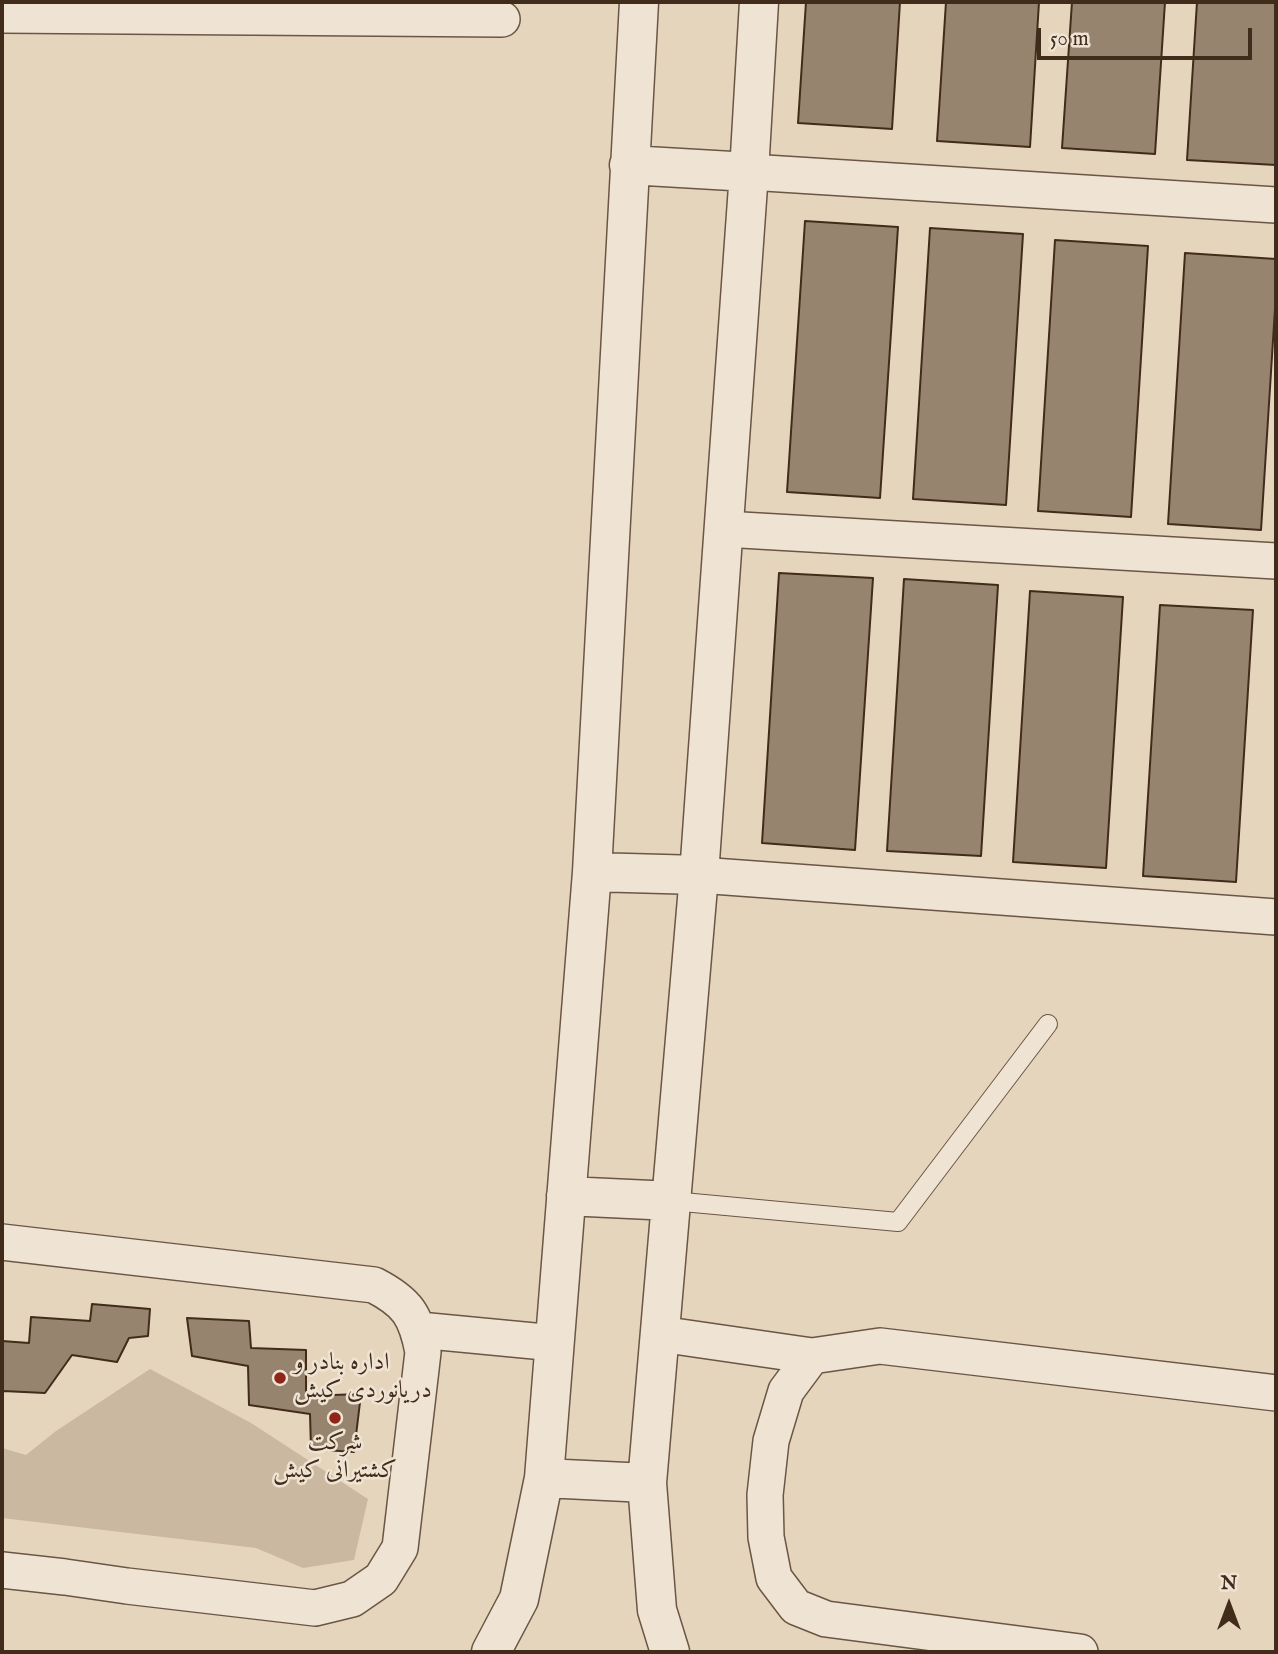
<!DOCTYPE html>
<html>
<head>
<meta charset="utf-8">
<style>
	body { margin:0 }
	#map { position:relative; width:1278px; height:1654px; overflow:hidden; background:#e6d5bd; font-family:"IM FELL English",serif }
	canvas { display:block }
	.frame { position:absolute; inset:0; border:4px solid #412c1b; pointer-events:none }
	.north { position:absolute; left:1194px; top:1570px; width:70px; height:70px; -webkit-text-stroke:5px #efe4d4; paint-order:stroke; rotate:0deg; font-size:19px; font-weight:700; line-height:28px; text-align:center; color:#412c1b }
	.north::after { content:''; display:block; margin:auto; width:24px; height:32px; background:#412c1b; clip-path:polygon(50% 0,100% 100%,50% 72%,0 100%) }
	.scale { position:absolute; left:1037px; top:28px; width:215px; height:32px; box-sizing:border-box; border:4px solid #412c1b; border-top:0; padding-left:9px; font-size:21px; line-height:24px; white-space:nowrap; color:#412c1b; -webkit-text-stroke:5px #efe4d4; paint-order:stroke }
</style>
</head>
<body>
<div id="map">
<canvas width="1278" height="1654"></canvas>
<div class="frame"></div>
<div class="north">N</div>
<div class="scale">50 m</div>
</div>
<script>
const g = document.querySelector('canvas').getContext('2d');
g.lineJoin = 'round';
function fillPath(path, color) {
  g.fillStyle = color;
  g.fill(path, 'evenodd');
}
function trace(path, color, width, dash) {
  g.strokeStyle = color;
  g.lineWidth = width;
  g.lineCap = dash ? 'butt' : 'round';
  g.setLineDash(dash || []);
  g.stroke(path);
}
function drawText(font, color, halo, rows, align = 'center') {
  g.font = font + ' "IM FELL English",Amiri,serif';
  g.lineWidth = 5;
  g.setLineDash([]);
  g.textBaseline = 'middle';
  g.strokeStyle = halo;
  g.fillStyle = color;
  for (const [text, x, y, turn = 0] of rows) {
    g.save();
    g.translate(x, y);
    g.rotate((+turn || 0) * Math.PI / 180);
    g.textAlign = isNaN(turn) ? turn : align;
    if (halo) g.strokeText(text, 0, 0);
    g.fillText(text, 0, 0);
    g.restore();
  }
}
fillPath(new Path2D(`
	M150,1369L251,1423L368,1499L354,1560L303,1568L256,1548L2,1518V1448L26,1455L56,1431Z`), '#cab8a1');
const building = new Path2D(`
	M806,2H900L892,129L798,123Z
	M946,2H1039L1030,147L937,141Z
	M1072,2H1165L1155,154L1062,148Z
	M1197,2H1276V165L1187,160Z
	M805,221L898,227L880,498L787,492Z
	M930,228L1023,234L1006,505L913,499Z
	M1055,240L1148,246L1131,517L1038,511Z
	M1185,253L1276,259V293L1261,530L1168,524Z
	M779,573L873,578L855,850L762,843Z
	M904,579L998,585L981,856L887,851Z
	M1030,591L1123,597L1106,868L1013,862Z
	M1160,605L1253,610L1236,882L1143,876Z
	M92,1304L150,1309L148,1336L129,1338L117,1362L72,1355L45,1393L3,1391L2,1412V1341L29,1343L31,1317L90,1321Z
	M187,1318L249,1321L251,1348L306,1350V1396L361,1394L354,1452L311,1449L310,1414L249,1405L248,1366L192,1356Z`);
fillPath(building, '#97846f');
trace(building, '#412c1b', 2);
const service = new Path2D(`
	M672,1201L898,1222L1048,1024`);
const minor = new Path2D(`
	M2,15L502,19
	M749,172L1276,205
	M724,529L1276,561
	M699,875L1276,917
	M2,1242L374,1285C407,1302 416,1315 423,1352L400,1548L381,1579L352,1599L315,1608L127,1586L65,1577L2,1570
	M419,1330L555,1343
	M660,1334L812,1356
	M1080,1652L826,1619L796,1607L774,1578L766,1537L765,1495L771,1441L786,1391L812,1356L880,1346L1276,1393`);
const tertiary = new Path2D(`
	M629,165L749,172
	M592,872L699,875
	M566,1196L672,1201
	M544,1478L647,1483
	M491,1652L519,1599L544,1478L592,872L639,2
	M670,1652L657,1610L647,1483L699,875L749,172L759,2`);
trace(service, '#6a5644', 20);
trace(minor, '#6a5644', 38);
trace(tertiary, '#6a5644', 41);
trace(service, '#efe4d4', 18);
trace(minor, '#efe4d4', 35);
trace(tertiary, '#efe4d4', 38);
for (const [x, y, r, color] of [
	[280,1378,7,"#8f2418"],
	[335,1418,7,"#8f2418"]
]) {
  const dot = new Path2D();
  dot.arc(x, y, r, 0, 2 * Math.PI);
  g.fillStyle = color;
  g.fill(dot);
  trace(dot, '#efe4d4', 2.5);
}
drawText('24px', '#412c1b', '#efe4d4', [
	["اداره بنادر و",294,1364],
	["دریانوردی کیش",294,1392],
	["شرکت",335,1444,"center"],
	["کشتیرانی کیش",335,1472,"center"]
], 'left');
</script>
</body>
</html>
